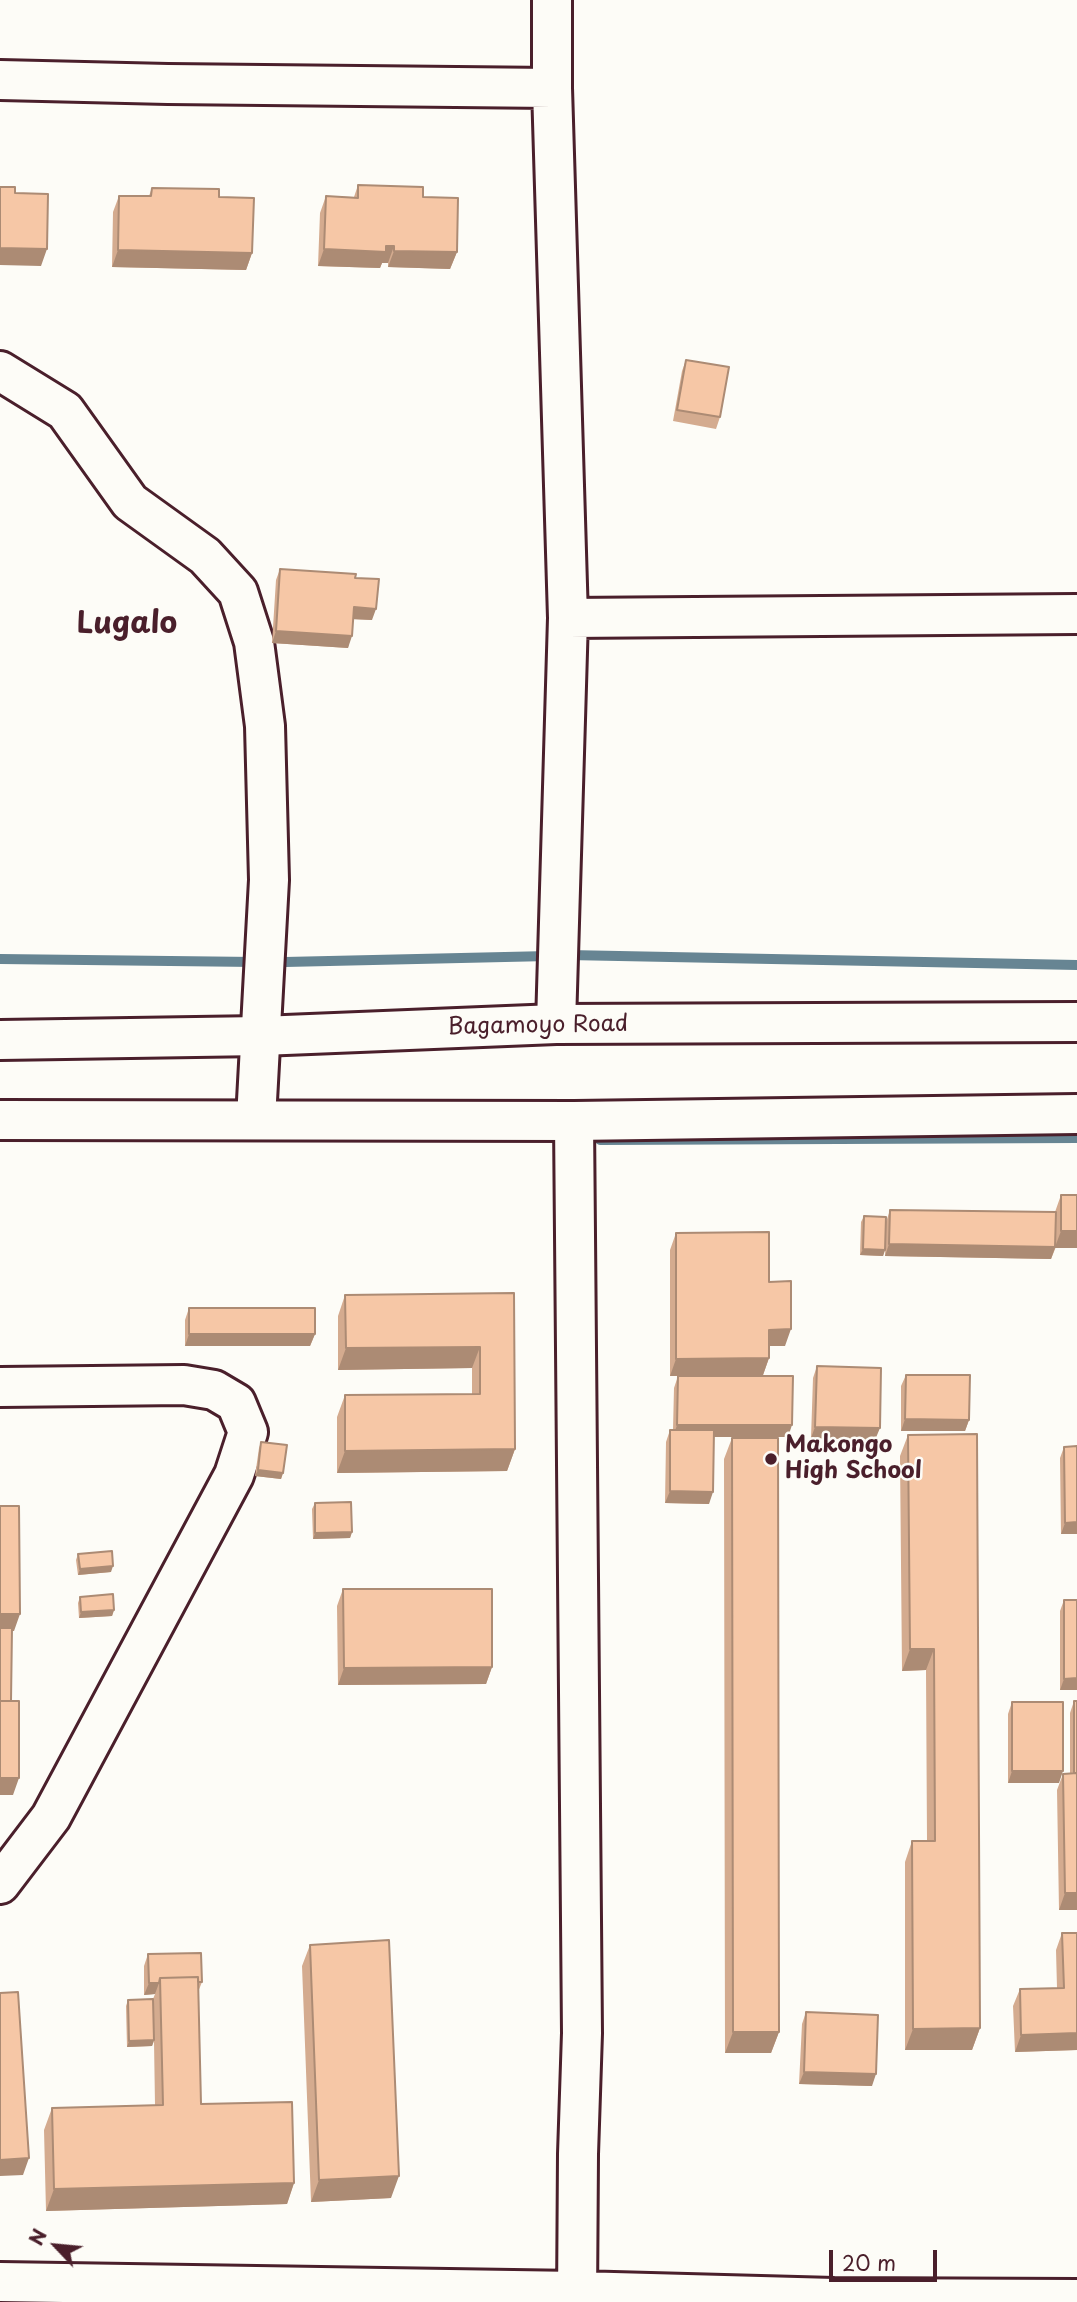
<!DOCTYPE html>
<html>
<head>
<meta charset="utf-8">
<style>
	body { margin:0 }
	#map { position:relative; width:1077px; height:2302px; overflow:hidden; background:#fdfcf7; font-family:"Playpen Sans",sans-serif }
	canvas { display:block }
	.north { position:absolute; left:21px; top:2211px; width:70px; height:70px; -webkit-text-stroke:5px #fdfcf7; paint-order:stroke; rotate:296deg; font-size:19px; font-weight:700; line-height:28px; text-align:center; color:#4a1f2b }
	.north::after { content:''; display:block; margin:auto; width:24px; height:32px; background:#4a1f2b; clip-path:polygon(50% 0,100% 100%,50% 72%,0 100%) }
	.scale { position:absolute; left:829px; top:2250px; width:108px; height:32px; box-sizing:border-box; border:4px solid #4a1f2b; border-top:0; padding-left:9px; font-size:21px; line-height:24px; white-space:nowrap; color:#4a1f2b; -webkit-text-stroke:5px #fdfcf7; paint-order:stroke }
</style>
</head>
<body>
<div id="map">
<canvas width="1077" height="2302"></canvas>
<div class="north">N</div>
<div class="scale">20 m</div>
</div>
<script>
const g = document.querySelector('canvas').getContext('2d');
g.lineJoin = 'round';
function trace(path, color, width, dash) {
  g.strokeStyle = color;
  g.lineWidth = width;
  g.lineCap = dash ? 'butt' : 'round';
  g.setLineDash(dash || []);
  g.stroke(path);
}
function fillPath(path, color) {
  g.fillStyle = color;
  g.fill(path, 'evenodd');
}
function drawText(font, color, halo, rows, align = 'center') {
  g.font = font + ' "Playpen Sans",sans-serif';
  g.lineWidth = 5;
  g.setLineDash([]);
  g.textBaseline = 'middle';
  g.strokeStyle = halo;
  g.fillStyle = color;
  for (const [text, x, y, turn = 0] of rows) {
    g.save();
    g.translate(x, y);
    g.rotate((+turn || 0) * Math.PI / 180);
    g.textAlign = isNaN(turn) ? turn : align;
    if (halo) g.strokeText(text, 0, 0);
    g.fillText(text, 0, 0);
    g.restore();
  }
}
trace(new Path2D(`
	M568,955L1077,965
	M0,959L255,962
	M285,962L549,956
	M600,1140L1077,1138`), '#678593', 10);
const minor = new Path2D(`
	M552,0V88L568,618L556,1024
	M0,80L168,84L552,88
	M0,371L65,411L130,502L205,556L238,592L254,642L265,726L269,880L256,1119
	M568,618L1077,614
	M574,1121L582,2033L578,2154L577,2302
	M0,1387L184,1385L214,1390L236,1403L248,1432L234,1475L51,1817L0,1884
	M0,2282L577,2291L834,2298L1077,2299`);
const highway = new Path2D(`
	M0,1040L261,1036L556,1024L1077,1022
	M0,1120L574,1121L1077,1114`);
trace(minor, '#4a1f2b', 44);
trace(highway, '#4a1f2b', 44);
trace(minor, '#fdfcf7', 38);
trace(highway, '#fdfcf7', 38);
fillPath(new Path2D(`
	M358,185L423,197L457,252L450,269L388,267V263H382L380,268L318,266L320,213L326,196L354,197Z
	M152,188L252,253L246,270L112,267L113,212L119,196H149Z
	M686,360L720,417L716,429L673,421L682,371Z
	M280,569L355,578L372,620L353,619L348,648L272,643L276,580Z
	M1061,1195H1077L1051,1259L885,1256L886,1222L890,1210L1055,1212Z
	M864,1216L885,1250L883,1256L860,1255L861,1222Z
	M676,1233L769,1282L785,1346H769V1358L763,1375L670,1376V1250Z
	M514,1293L515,1449L507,1471L337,1473V1417L345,1395L472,1394V1368L338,1370V1316L345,1295Z
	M189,1308L315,1334L310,1346H185V1320Z
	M817,1366L875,1440L811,1438L813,1378Z
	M906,1375L969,1420L965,1431H901V1386Z
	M678,1376L788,1437H714L709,1504L665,1503L666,1442L670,1430H673L674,1388Z
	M908,1435L980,2028L972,2050H905V1862L912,1841H927L926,1670L902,1671L900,1456Z
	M732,1438L779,2032L771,2053H725L724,1459Z
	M261,1442L283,1473L281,1479L255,1476L259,1448Z
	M1077,1446V1534H1061L1060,1458L1064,1447Z
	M315,1503L352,1532L350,1538L313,1539L312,1509Z
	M78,1554L111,1572L78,1575L76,1560Z
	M343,1589L492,1667L486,1684L338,1685L337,1606Z
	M80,1597L114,1610L112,1616L79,1618L78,1603Z
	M1064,1600L1077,1690H1060V1611Z
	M1074,1701L1077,1910H1059L1057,1790L1063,1774H1070V1713Z
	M1012,1702L1059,1783H1008V1714Z
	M1062,1933H1077V2050L1015,2052L1013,2006L1020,1989L1057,1988L1056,1950Z
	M310,1945L391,2198L311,2202L302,1966Z
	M148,1954L202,1982L198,1992L201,2104L294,2183L287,2204L46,2211L44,2130L52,2108L155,2105L154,2041L152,2046L127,2047L126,2006L128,2000L153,1999L155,1994L144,1995V1966Z
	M806,2012L872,2086L799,2084L802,2024Z`), '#d4ab8f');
fillPath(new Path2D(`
	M386,246H394L388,263H382L380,268L318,266L324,249Z
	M0,248L47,249L41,266L0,265Z
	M118,250L252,253L246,270L112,267Z
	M394,251L457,252L450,269L388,267Z
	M354,607L376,609L372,620L350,619Z
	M276,631L352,636L348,648L272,643Z
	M1061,1231H1077V1248H1055L1051,1259L885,1256L889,1244L1055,1247Z
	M863,1249L885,1250L883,1256L860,1255Z
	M791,1329L785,1346H763L769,1330Z
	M189,1334H315L310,1346H185Z
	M480,1347L472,1368L338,1370L346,1348Z
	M769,1358L763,1375L670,1376L676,1359Z
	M905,1419L969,1420L965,1431H901Z
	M677,1425H792L788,1437H673Z
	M815,1427L880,1428L875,1440L811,1438Z
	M515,1449L507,1471L337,1473L345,1451Z
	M258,1470L283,1473L281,1479L255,1476Z
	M670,1491L713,1492L709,1504L665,1503Z
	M1077,1522V1534H1061L1065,1523Z
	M352,1532L350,1538L313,1539L315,1533Z
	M113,1566L111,1572L78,1575L80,1569Z
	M114,1610L112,1616L79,1618L81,1612Z
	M0,1614H20L14,1631H0Z
	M910,1649H934L926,1670L902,1671Z
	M492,1667L486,1684L338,1685L344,1668Z
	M1077,1678V1690H1060L1064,1679Z
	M1012,1771H1063L1059,1783H1008Z
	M0,1778H19L13,1795H0Z
	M1065,1893H1077V1910H1059Z
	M149,1983H159L155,1994L144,1995Z
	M980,2028L972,2050H905L913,2029Z
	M733,2032H779L771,2053H725Z
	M1077,2033V2050L1015,2052L1021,2035Z
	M154,2040L152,2046L127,2047L129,2041Z
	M804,2072L876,2074L872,2086L799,2084Z
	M29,2158L23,2175L0,2176V2160Z
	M399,2176L391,2198L311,2202L319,2180Z
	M294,2183L287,2204L46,2211L54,2189Z`), '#ac8b74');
const building = new Path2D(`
	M358,185L423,187V197L458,198L457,252L394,251V246H386V252L324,249L326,196L358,198Z
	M0,187H15V193L48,194L47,249L0,248Z
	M152,188L219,189V197L254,198L252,253L118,250L119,196H151Z
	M686,360L729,367L720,417L677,410Z
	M280,569L356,574L355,578L379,579L376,609L354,607L352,636L276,631Z
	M1061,1195H1077V1231H1061Z
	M890,1210L1056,1212L1055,1247L889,1244Z
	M864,1216L886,1217L885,1250L863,1249Z
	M769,1232V1282L791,1281V1329L769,1330V1358L676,1359V1233Z
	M514,1293L515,1449L345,1451V1395L480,1394V1347L346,1348L345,1295Z
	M189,1308H315V1334H189Z
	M817,1366L881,1368L880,1428L815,1427Z
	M906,1375H970L969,1420L905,1419Z
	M678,1376H793L792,1425H677Z
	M670,1430H714L713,1492L670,1491Z
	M977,1434L980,2028L913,2029L912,1841H935L934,1649H910L908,1435Z
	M732,1438H778L779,2032H733Z
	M261,1442L287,1445L283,1473L258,1470Z
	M1077,1446V1522L1065,1523L1064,1447Z
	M351,1502L352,1532L315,1533V1503Z
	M0,1506H19L20,1614H0Z
	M112,1551L113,1566L80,1569L78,1554Z
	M343,1589H492V1667L344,1668Z
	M113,1594L114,1610L81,1612L80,1597Z
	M1064,1600H1077V1678L1064,1679Z
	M0,1628H12L11,1701H0Z
	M0,1701H19V1778H0Z
	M1074,1701H1077V1773H1074Z
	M1012,1702H1063V1771H1012Z
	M1077,1773V1893H1065L1063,1774Z
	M1062,1933H1077V2033L1021,2035L1020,1989L1064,1988Z
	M389,1940L399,2176L319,2180L310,1945Z
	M201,1953L202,1982H198V1977L160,1978L159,1983H149L148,1954Z
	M198,1977L201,2104L292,2102L294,2183L54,2189L52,2108L163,2105L160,1978Z
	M18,1992L29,2158L0,2160V1993Z
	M153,1999L154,2040L129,2041L128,2000Z
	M806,2012L878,2015L876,2074L804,2072Z`);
fillPath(building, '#f6c7a6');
trace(building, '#ac8b74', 2);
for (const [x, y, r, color] of [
	[771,1459,7,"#4a1f2b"]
]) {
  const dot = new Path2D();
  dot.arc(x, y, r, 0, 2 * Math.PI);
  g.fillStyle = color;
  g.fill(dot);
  trace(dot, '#fdfcf7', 2.5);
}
drawText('23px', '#4a1f2b', '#fdfcf7', [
	["Bagamoyo Road",538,1026,-1]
]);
drawText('bold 23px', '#4a1f2b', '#fdfcf7', [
	["Makongo",785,1446],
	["High School",785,1472]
], 'left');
drawText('bold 30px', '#4a1f2b', '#fdfcf7', [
	["Lugalo",127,625]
]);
</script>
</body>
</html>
